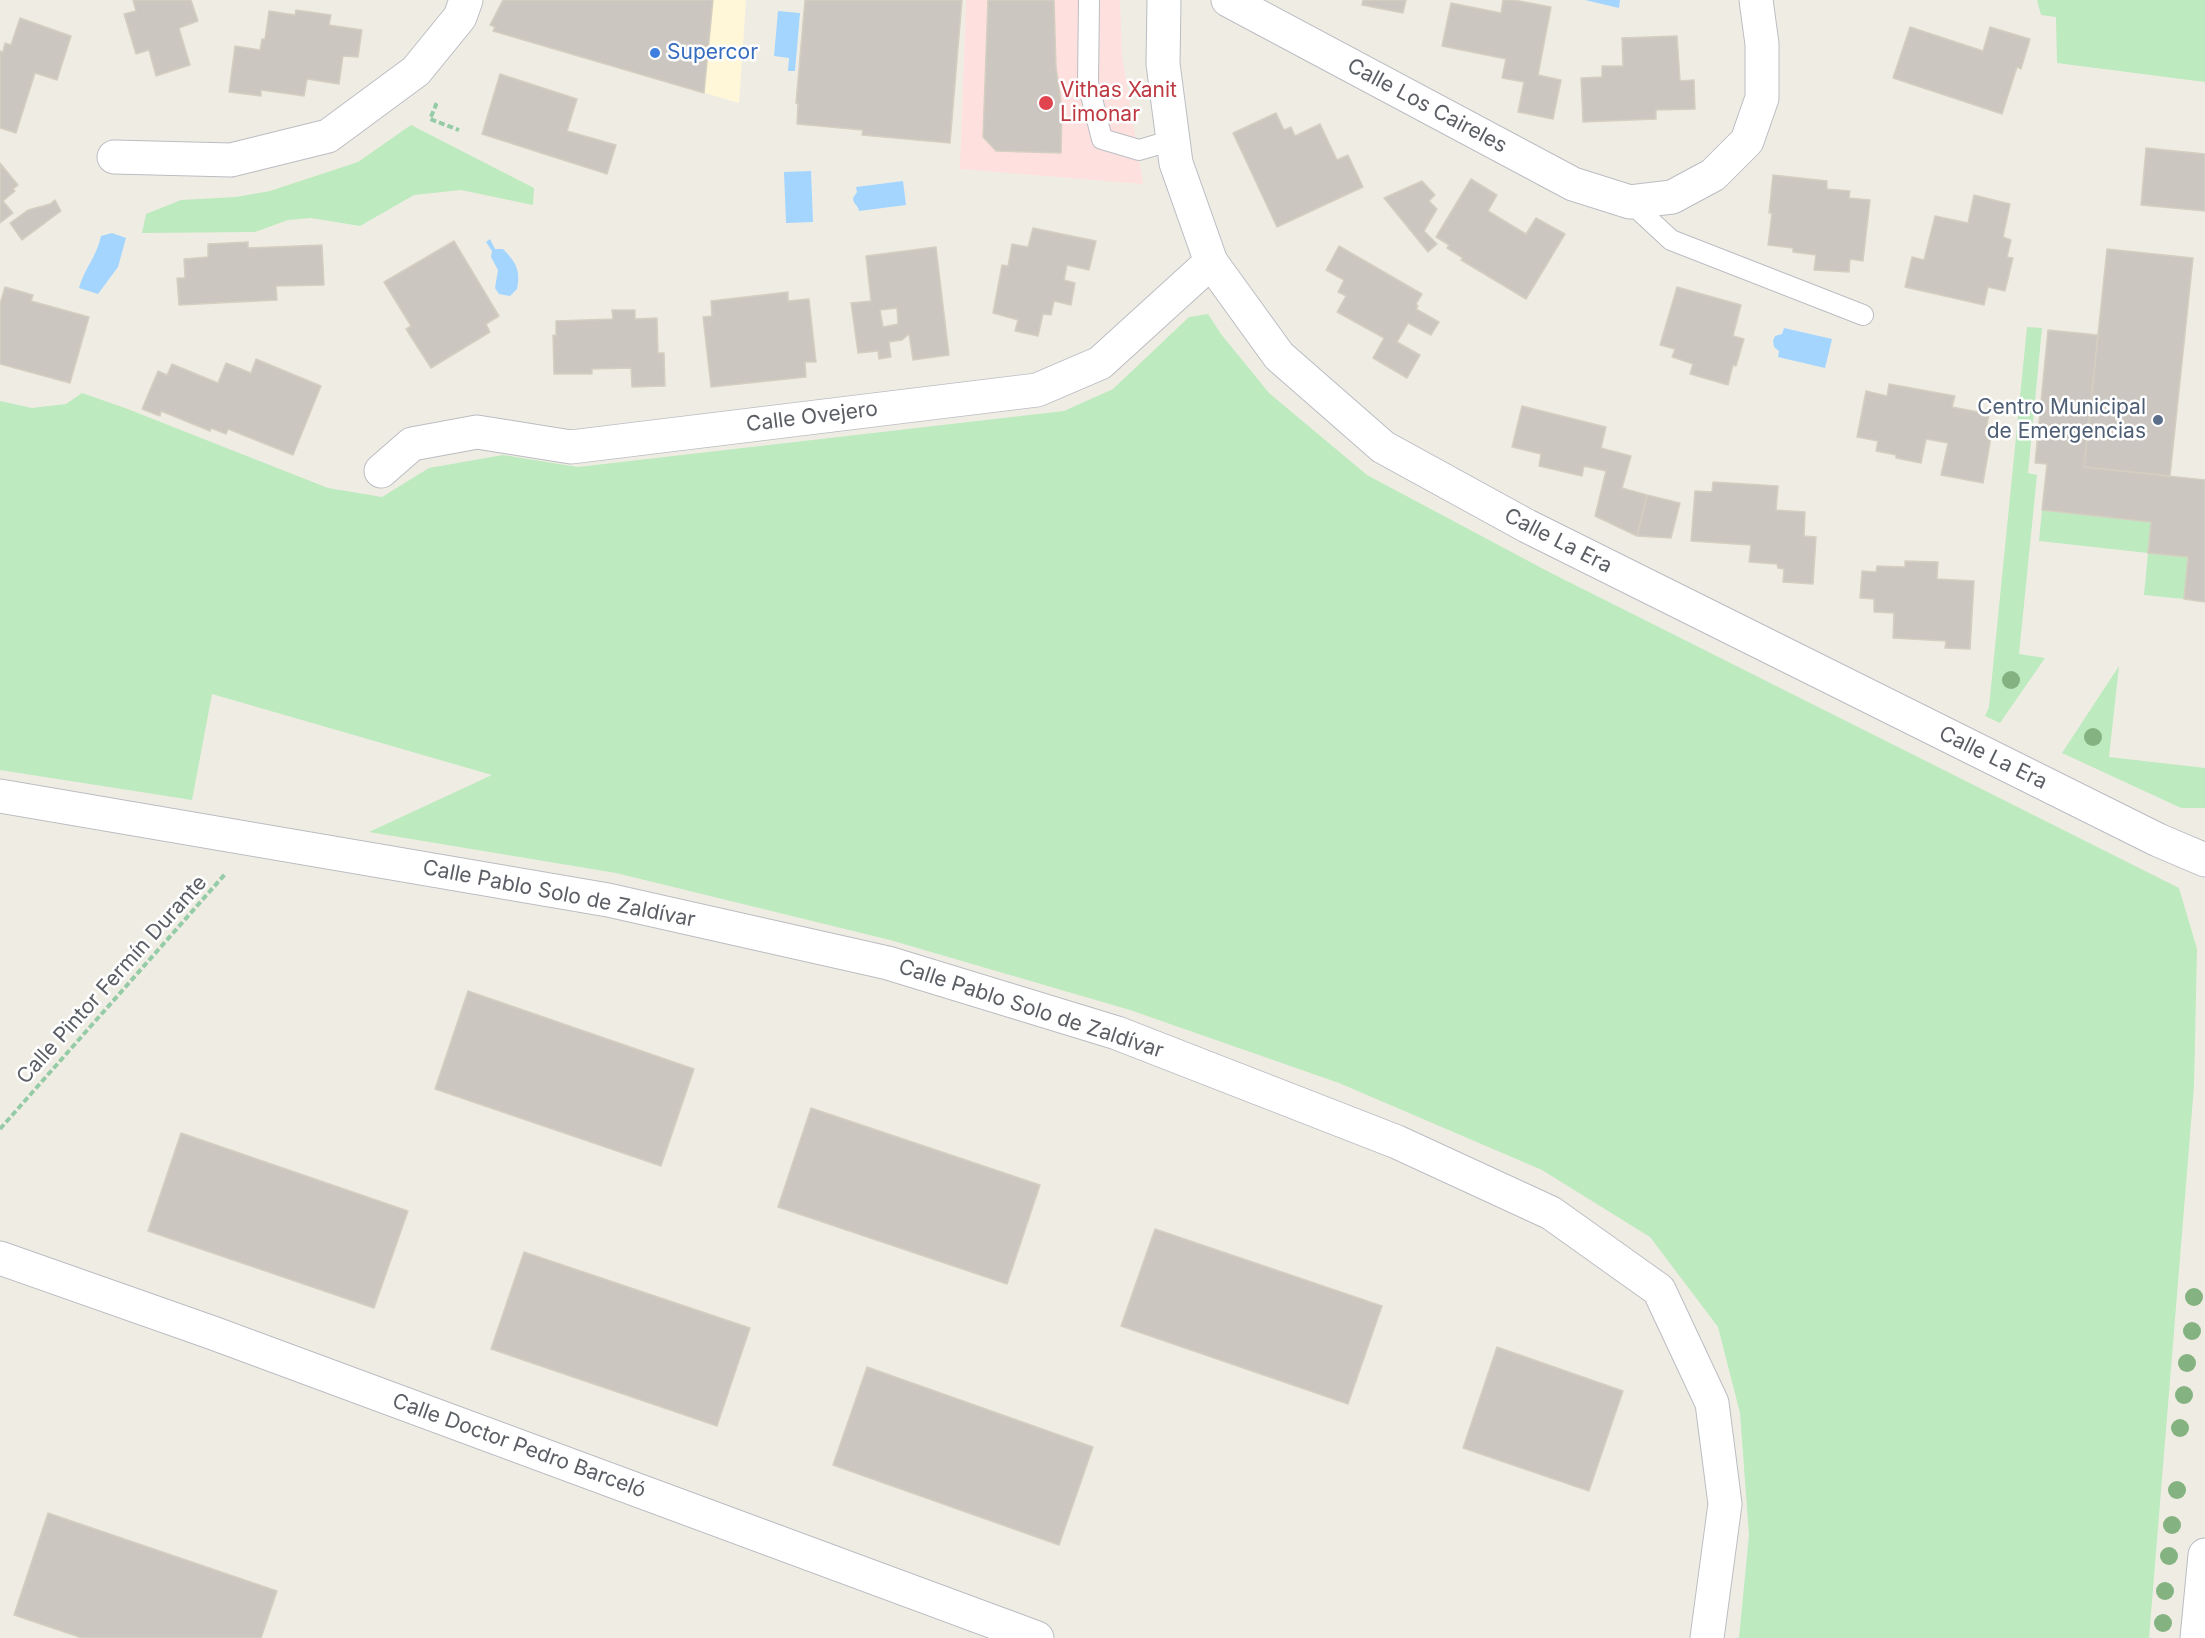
<!DOCTYPE html>
<html>
<head>
<meta charset="utf-8">
<style>
	body { margin:0 }
	canvas { display:block; background:#efede3 }
</style>
</head>
<body>
<canvas width="2205" height="1638"></canvas>
<script>
const g = document.querySelector('canvas').getContext('2d');
g.lineJoin = 'round';
function fillPath(path, color) {
  g.fillStyle = color;
  g.fill(path, 'evenodd');
}
function trace(path, color, width, dash) {
  g.strokeStyle = color;
  g.lineWidth = width;
  g.lineCap = dash ? 'butt' : 'round';
  g.setLineDash(dash || []);
  g.stroke(path);
}
function drawText(font, color, halo, rows, align = 'center') {
  g.font = font + ' Inter,sans-serif';
  g.lineWidth = 5;
  g.setLineDash([]);
  g.textBaseline = 'middle';
  g.strokeStyle = halo;
  g.fillStyle = color;
  for (const [text, x, y, turn = 0] of rows) {
    g.save();
    g.translate(x, y);
    g.rotate((+turn || 0) * Math.PI / 180);
    g.textAlign = isNaN(turn) ? turn : align;
    if (halo) g.strokeText(text, 0, 0);
    g.fillText(text, 0, 0);
    g.restore();
  }
}
fillPath(new Path2D(`
	M503,0H746L739,103L493,31L495,27L490,25Z`), '#fff7d8');
fillPath(new Path2D(`
	M966,0H1120L1122,56L1143,184L960,169Z`), '#fee1de');
fillPath(new Path2D(`
	M2037,0H2205V82L2057,63L2056,17L2041,15Z
	M411,125L534,188L533,205L461,190L414,195L360,226L311,218L288,220L255,232L142,233L146,214L181,200L236,197L270,191L358,162Z
	M1208,314L1221,334L1269,393L1367,475L1549,572L2179,888L2197,949L2194,1086L2149,1638H1739L1749,1535L1740,1413L1718,1327L1650,1237L1542,1170L1339,1083L1130,1010L890,940L616,873L369,832L492,775L212,694L192,800L0,770V401L32,408L66,404L82,393L125,408L328,488L382,497L429,468L503,455L578,467L1064,411L1113,389L1189,317Z
	M2027,327L2042,328L2028,473L2037,475L2019,654L2045,658L2000,723L1985,716L1989,707Z
	M2042,510L2151,522L2148,553L2188,557L2184,599L2144,595L2148,553L2039,541Z
	M2119,666L2109,757L2205,768V808H2181L2062,753Z`), '#bdeabe');
fillPath(new Path2D(`
	M1585,0H1620L1619,8Z
	M778,11L800,13L795,71H788L789,58L774,56Z
	M811,171L813,222L786,223L784,172Z
	M903,181L906,205L859,211C858,205 853,204 853,198L857,192L856,187Z
	M112,233L126,238L118,267L98,294L79,288C84,269 97,256 101,236Z
	M490,239L495,249H503C516,262 521,271 517,289L510,296L499,294L495,288L498,270L491,257L492,251L486,242Z
	M1784,328L1832,339L1825,368L1778,357L1779,351L1774,347L1773,341L1775,336L1782,334Z`), '#a3d5ff');
const building = new Path2D(`
	M133,0H191L198,21L179,28L190,65L156,76L149,50L136,54L124,14L136,11Z
	M503,0H713L704,93L493,31L495,27L490,25Z
	M805,0H962L950,143L862,135L863,130L797,124L798,104L796,103Z
	M988,0H1054L1056,67L1062,108L1061,153L996,151L983,137Z
	M1363,0H1406L1403,13L1362,5Z
	M1503,0H1514L1551,7L1538,75L1561,80L1553,119L1518,112L1524,82L1502,78L1506,59L1442,46L1451,3L1501,13Z
	M296,10L331,15L329,25L362,30L358,57L343,56L339,84L307,79L304,96L261,90V96L229,92L235,46L260,50L262,39H265L269,11L295,15Z
	M20,18L71,36L57,80L35,73L16,133L0,128V51L3,52L5,43L11,45Z
	M1910,27L1983,51L1990,27L2030,39L2021,69L2017,67L2002,114L1893,78Z
	M1677,36L1680,81L1694,80L1695,109L1656,110V119L1583,122L1581,78L1602,77V66H1623L1622,38Z
	M500,74L577,99L567,131L616,145L607,174L482,134Z
	M1276,113L1284,130L1291,127L1295,136L1320,124L1337,160L1348,155L1363,187L1277,227L1233,133Z
	M2146,148L2205,154V211L2141,205Z
	M0,163L18,185L13,189L15,191L3,201L13,213L0,223Z
	M1773,175L1827,181V189L1850,191L1849,198L1870,200L1863,261L1850,259L1849,272L1814,270L1816,255L1793,252V248L1768,245L1772,213H1769Z
	M1471,179L1497,195L1488,211L1526,234L1536,218L1565,234L1526,299L1461,260L1463,258L1447,248L1449,245L1436,237Z
	M1422,181L1435,195L1429,201L1437,209L1424,231L1437,244L1428,252L1384,198Z
	M1974,195L2010,204L2003,237L2011,240L2007,257L2013,258L2005,291L1988,287L1984,305L1905,287L1912,257L1924,260L1935,216L1968,223Z
	M55,200L61,211L22,240L10,223L28,210L50,204Z
	M1033,228L1096,241L1089,270L1067,265L1064,280L1075,283L1071,305L1054,301L1051,315L1043,314L1038,336L1015,331L1018,320L993,313L1002,265L1008,266L1012,244L1028,247Z
	M454,241L499,316L486,324L490,332L431,368L406,329L411,326L384,282Z
	M248,242V248L322,245L324,285L276,286L277,300L179,305L177,278H185L184,259L208,257V244Z
	M1339,246L1422,294L1416,304L1418,306L1416,309L1439,322L1431,335L1408,323L1397,342L1420,355L1407,378L1373,358L1384,338L1337,312L1346,296L1338,292L1344,280L1326,270Z
	M936,247L949,355L913,360L909,334L902,340L889,342L891,357L879,359L878,351L858,353L851,303L871,301L866,256ZM897,308L898,324L883,327L880,310Z
	M2107,249L2193,258L2170,476L2084,467Z
	M5,287L33,295L31,301L89,317L70,383L0,364V304Z
	M1677,287L1741,305L1733,336L1744,339L1736,366L1733,365L1728,385L1690,374L1693,364L1672,357L1675,349L1660,345Z
	M788,292V301L809,299L816,362H805L806,377L711,387L703,317L712,316L711,301Z
	M612,310H635V319L657,318L658,353H664L665,386L632,387L631,368L592,369V374H554L553,335L556,336V321L613,319Z
	M2048,330L2098,335L2084,467L2205,480V602L2184,599L2188,557L2148,553L2151,522L2042,510L2047,464L2035,463Z
	M256,359L321,386L293,455L228,429L226,434L211,428L210,431L161,411L160,416L142,409L158,371L167,375L172,364L218,383L226,363L251,373Z
	M1889,384L1955,396L1952,407L1989,414L1985,435L1991,437L1983,483L1941,475L1948,443L1926,439L1921,463L1896,458V455L1876,451L1878,441L1857,437L1866,391L1887,396Z
	M1522,406L1606,427L1601,448L1631,456L1622,488L1647,495L1637,536L1595,516L1606,471L1584,466L1582,476L1539,466L1541,454L1512,447Z
	M1713,482L1778,486L1776,510L1805,512L1804,536L1816,537L1813,584L1783,582L1784,569L1778,568L1777,564L1749,562L1751,545L1691,541L1695,491L1712,492Z
	M1647,495L1680,503L1671,538L1637,536Z
	M1905,561L1938,562L1937,579L1974,581L1970,649L1945,648L1946,641L1893,638L1894,613L1874,612V599L1860,598L1862,571L1876,572L1877,566L1905,567Z
	M468,991L694,1069L661,1166L435,1089Z
	M811,1108L1040,1185L1007,1284L778,1207Z
	M181,1133L408,1211L374,1308L148,1231Z
	M1155,1229L1382,1306L1348,1404L1121,1326Z
	M524,1252L750,1328L717,1426L491,1349Z
	M1497,1347L1623,1391L1589,1491L1463,1448Z
	M867,1367L1093,1447L1059,1545L833,1465Z
	M48,1513L277,1591L261,1638H82L14,1615Z`);
fillPath(building, '#cbc7c0');
trace(building, '#d5cfc1', 1.5);
const service = new Path2D(`
	M1089,0L1088,83L1102,139L1139,150L1173,140
	M1630,202L1671,240L1863,315`);
const minor = new Path2D(`
	M1228,0L1573,184L1630,202L1672,197L1713,175L1747,141L1762,98V44L1756,0
	M114,157L231,160L328,136L416,71L460,17L466,0
	M381,471L412,444L477,432L571,447L1037,390L1100,363L1211,262
	M0,796L608,900L888,963L1117,1033L1397,1142L1551,1213L1659,1290L1712,1403L1725,1504L1707,1638
	M0,1258L213,1333L1037,1638`);
const secondary = new Path2D(`
	M1164,0L1163,64L1176,163L1211,262L1279,356L1383,447L1527,526L2158,840L2205,860
	M2197,1638L2205,1555`);
trace(service, '#bbbdc3', 22);
trace(minor, '#bbbdc3', 35);
trace(secondary, '#b9bcc3', 35);
trace(new Path2D(`
	M434,104L436,105L430,119L459,130
	M0,1129L226,873`), '#95cba6', 4, [6, 3]);
trace(service, '#fff', 20);
trace(minor, '#fff', 33);
trace(secondary, '#fff', 33);
g.fillStyle = '#84b381';
for (const [x, y] of [
	[2011,680],
	[2093,737],
	[2194,1297],
	[2192,1331],
	[2187,1363],
	[2184,1395],
	[2180,1428],
	[2177,1490],
	[2172,1525],
	[2169,1556],
	[2165,1591],
	[2163,1623]
]) {
  g.beginPath();
  g.arc(x, y, 9, 0, 2 * Math.PI);
  g.fill();
}
for (const [x, y, r, color] of [
	[655,53,6,"#3f7fe0"],
	[1046,103,8,"#e0444e"],
	[2158,420,6,"#5c6f8a"]
]) {
  const dot = new Path2D();
  dot.arc(x, y, r, 0, 2 * Math.PI);
  g.fillStyle = color;
  g.fill(dot);
  trace(dot, '#fff', 2);
}
drawText('21px', '#366cbe', '#fff', [
	["Supercor",667,53]
], 'left');
drawText('21px', '#be3a42', '#fff', [
	["Vithas Xanit",1060,91],
	["Limonar",1060,115]
], 'left');
drawText('21px', '#5b5f65', '#fff', [
	["Calle Los Caireles",1427,106,28],
	["Calle Ovejero",812,417,-7],
	["Calle La Era",1558,541,27],
	["Calle La Era",1993,758,26],
	["Calle Pablo Solo de Zaldívar",559,894,11],
	["Calle Pintor Fermín Durante",112,980,-48],
	["Calle Pablo Solo de Zaldívar",1031,1009,18],
	["Calle Doctor Pedro Barceló",519,1446,20]
]);
drawText('21px', '#4e5e75', '#fff', [
	["Centro Municipal",2146,408],
	["de Emergencias",2146,432]
], 'right');
</script>
</body>
</html>
